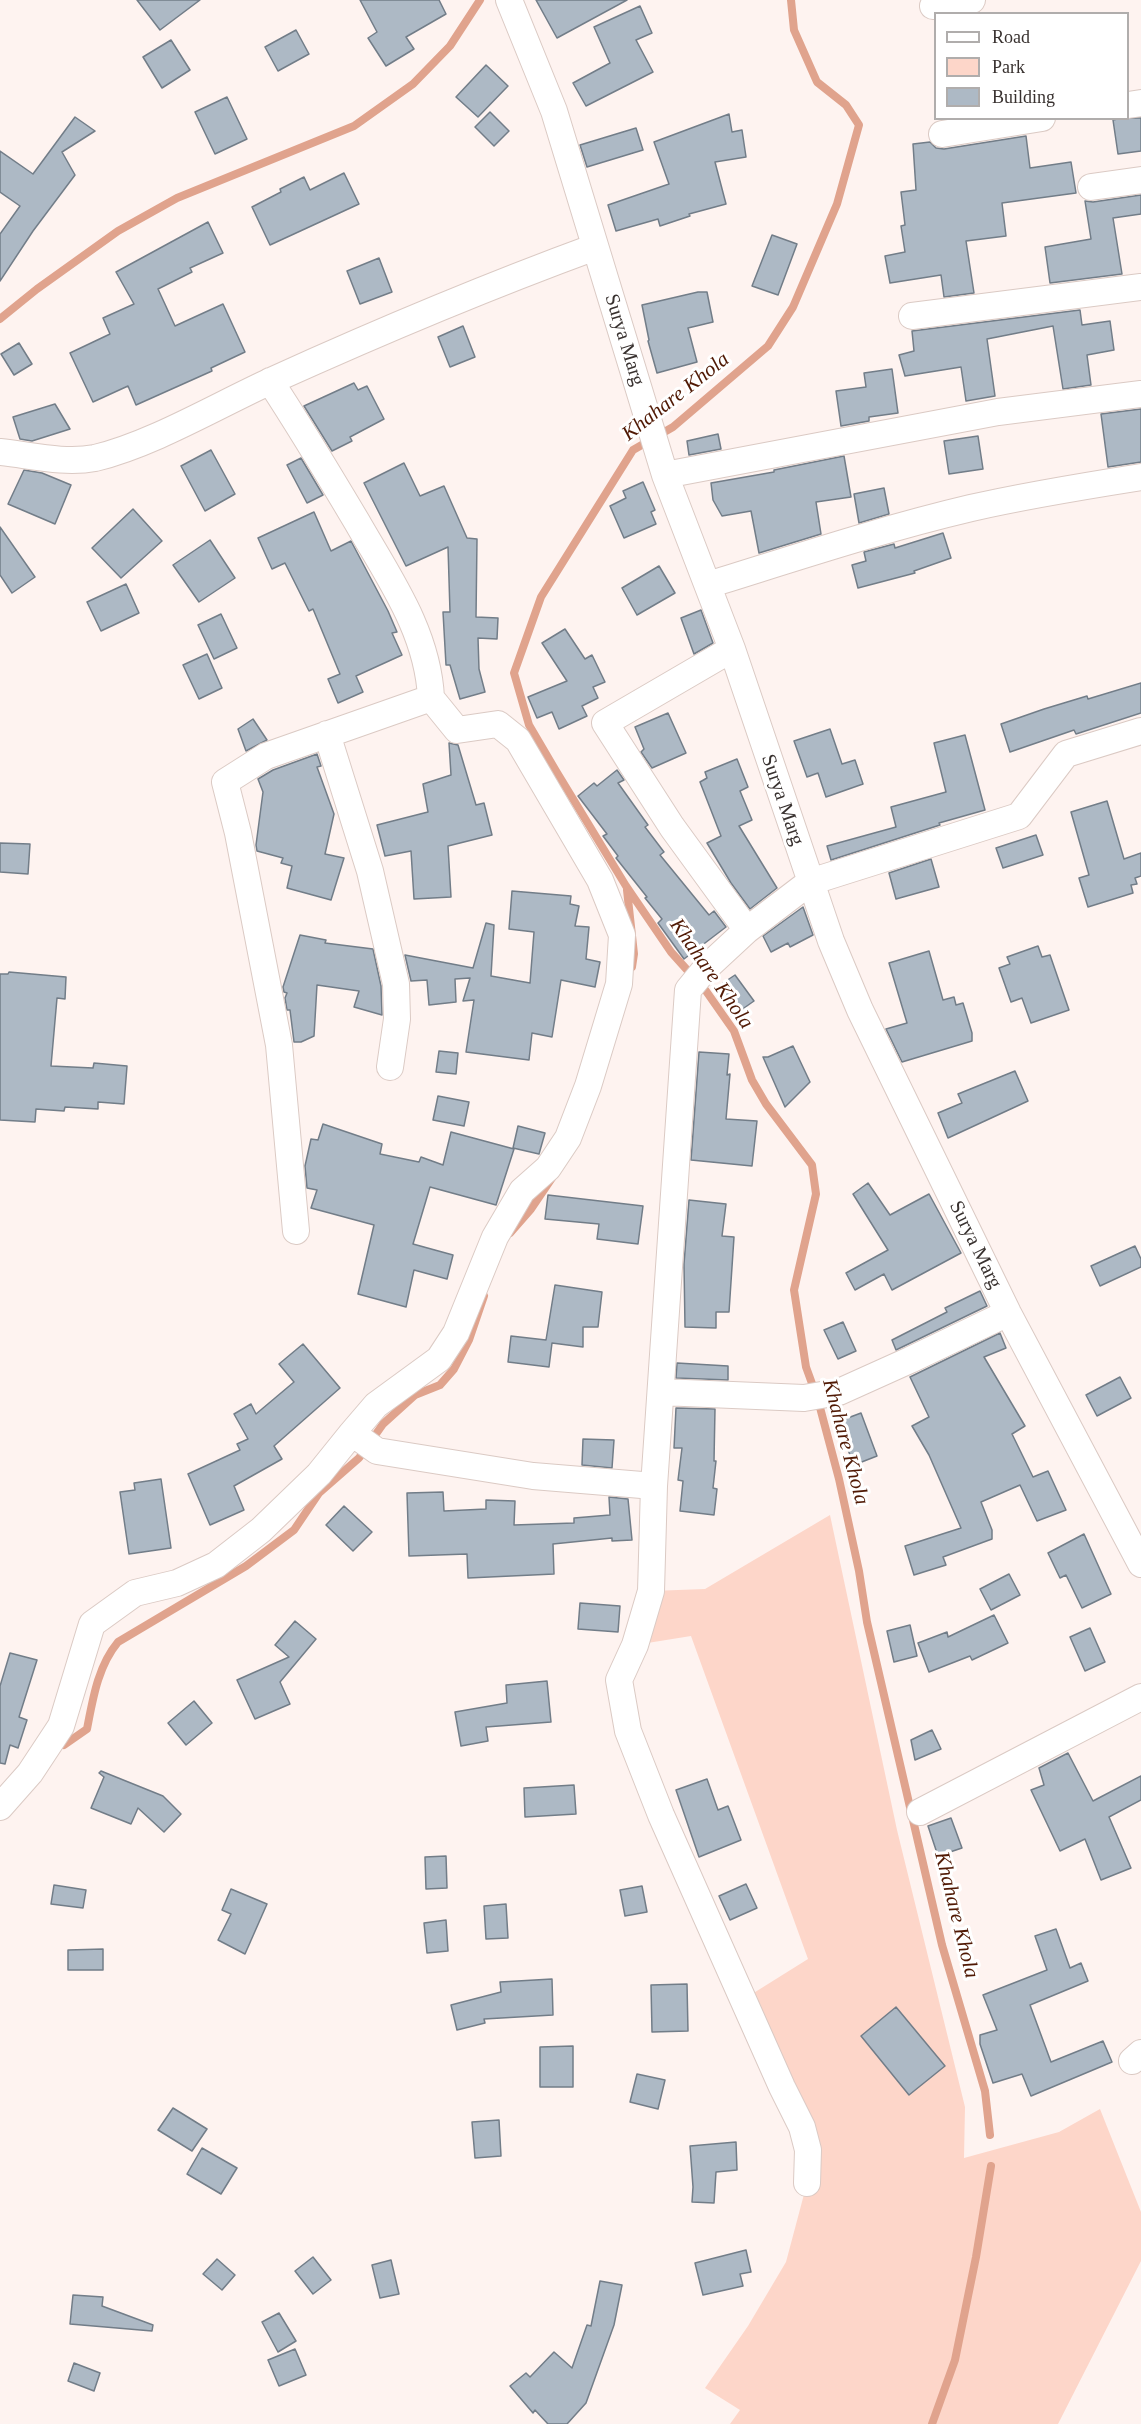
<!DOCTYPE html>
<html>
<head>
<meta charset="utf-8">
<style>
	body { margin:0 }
	#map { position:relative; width:1141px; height:2424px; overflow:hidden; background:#fef3f0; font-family:Georgia,serif }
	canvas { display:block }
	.legend { position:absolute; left:934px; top:12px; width:195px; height:108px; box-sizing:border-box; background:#fff; border:2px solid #b0adac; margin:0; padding:8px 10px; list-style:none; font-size:18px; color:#393230 }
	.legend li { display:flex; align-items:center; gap:12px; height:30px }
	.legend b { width:30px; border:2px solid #b0adac }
</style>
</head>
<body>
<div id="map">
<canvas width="1141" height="2424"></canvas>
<ul class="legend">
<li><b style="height:8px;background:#fff"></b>Road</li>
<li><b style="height:16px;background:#fdd6c9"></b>Park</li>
<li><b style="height:16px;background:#adb9c5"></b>Building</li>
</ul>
</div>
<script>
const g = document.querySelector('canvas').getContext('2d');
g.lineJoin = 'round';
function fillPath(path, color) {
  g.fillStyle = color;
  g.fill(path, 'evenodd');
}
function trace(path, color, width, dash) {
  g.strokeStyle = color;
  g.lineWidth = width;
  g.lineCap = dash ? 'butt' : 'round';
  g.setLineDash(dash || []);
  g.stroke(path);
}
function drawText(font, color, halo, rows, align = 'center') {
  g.font = font + ' Georgia,serif';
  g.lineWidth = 6;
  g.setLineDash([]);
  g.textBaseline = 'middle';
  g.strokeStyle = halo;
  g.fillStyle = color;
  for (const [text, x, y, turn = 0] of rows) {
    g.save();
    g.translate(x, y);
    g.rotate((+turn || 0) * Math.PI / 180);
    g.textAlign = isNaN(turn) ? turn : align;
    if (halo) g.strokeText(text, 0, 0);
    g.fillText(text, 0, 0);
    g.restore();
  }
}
fillPath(new Path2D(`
	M830,1515L897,1830L965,2107L964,2158L1059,2132L1100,2109L1141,2212V2261L1058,2424H730L740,2410L705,2388L748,2326L786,2262L807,2183L808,2150L744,1999L808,1959L691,1636L635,1645L651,1591L705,1589Z`), '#fdd6c9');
trace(new Path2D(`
	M791,0L794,30L817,82L846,105L859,125L837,204L793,307L768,346L673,427L633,450L541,597L514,673L529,725L556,771L626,886L671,952L706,991L734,1031L752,1080L766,1104L812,1165L816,1194L794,1290L806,1367L818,1400L839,1479L859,1571L867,1622L942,1945L985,2091L990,2135
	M0,319L37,289L118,231L177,198L354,126L413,84L450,46L480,0
	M627,890L634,954L632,967
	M510,1233L531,1209L552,1178
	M64,1745L87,1729C93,1698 98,1666 118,1642L246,1566L294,1530L319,1493L359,1458L383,1424L415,1395L440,1385L454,1369L469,1340L484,1296
	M932,2424L955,2360L976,2257L991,2166`), '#e0a38d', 8);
const building = new Path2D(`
	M137,0H200L160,30Z
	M360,0H439L446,14L406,37L414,49L386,66L368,38L377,32Z
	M536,0H627L557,38Z
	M640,6L652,33L636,40L653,72L586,106L573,83L610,63L594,27Z
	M296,30L309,54L278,71L265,47Z
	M171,40L190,70L162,88L143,57Z
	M486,65L508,86L478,117L456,97Z
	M227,97L247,139L215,154L195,112Z
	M490,112L509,131L494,146L475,127Z
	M729,114L732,132L742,130L746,157L715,162L726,204L689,214L690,216L660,226L658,219L616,231L608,205L669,184L654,142Z
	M75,117L95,131L62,152L75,175L33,231L0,281V234L20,206L0,192V151L33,174Z
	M1122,118H1141V151L1118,154L1113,120Z
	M636,128L643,150L587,167L580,145Z
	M1026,136L1030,168L1071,162L1076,193L1002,203L1006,236L966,241L974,293L944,297L941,275L890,283L885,256L905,252L901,226L905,225L901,192L916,190L913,144L930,142L936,148L944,149Z
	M344,173L359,204L270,245L252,207L281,192L280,189L304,177L310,190Z
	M1141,195V214L1113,218L1122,274L1050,283L1045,247L1091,239L1085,201L1093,202Z
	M208,222L223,253L190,268L192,272L158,289L175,326L223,304L245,352L211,368L212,371L136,405L128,386L93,402L70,353L110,334L103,318L134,304L116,272Z
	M772,235L797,244L778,295L752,286Z
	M379,258L392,292L360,304L347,271Z
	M698,292H707L713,322L688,328L697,362L657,373L648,341L649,340L642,305Z
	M1080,310L1082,325L1110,321L1114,350L1087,355L1091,385L1063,389L1053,326L987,339L995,396L966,401L961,367L905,376L899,355L914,351L912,331Z
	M463,326L475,357L450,367L438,337Z
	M19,343L32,364L14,375L1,354Z
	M892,369L898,413L869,417V421L841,426L836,391L866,387L864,373Z
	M354,383L358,390L367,386L384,419L350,437L352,441L332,451L304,406Z
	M55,404L70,429L32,441L20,439L13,417Z
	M1141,409V462L1108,467L1101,414Z
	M718,434L721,449L689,455L687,441Z
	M978,436L983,469L949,474L944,441Z
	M211,450L235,494L205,511L181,466Z
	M844,456L851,497L816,502L821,534L759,553L751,511L722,516L713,500L711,483L774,472V470Z
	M301,458L323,495L307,503L287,465Z
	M404,463L420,496L444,486L467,538L477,539L476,617L498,618L497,639L478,638L479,669L485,692L460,699L450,665H446L443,612H450L448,547L406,566L364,483Z
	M24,470L42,473L71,485L55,524L8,504Z
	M643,482L655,510L651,512L656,524L624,538L610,506L626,498L623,491Z
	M884,488L889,514L859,523L854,494Z
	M133,509L162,541L121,578L92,548Z
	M314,512L331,551L351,541L388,611L397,632L392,633L402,655L356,676L363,692L338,703L328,679L340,674L313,609L309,611L285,563L272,569L258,538Z
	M0,527L35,577L12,593L0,575Z
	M943,533L951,558L914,571L915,573L858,588L852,565L866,561L864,552L894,544L895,548Z
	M210,540L235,578L199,602L173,565Z
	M659,566L675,593L637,615L622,588Z
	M126,584L139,613L101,631L87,602Z
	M701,610L713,643L694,654L681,618Z
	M221,614L237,648L214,659L198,625Z
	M565,629L585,659L592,655L605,682L593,687L598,698L582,706L587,716L559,729L552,712L537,718L528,697L567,681L542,643Z
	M207,654L222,688L199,699L183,665Z
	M1141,683V713L1076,734L1074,730L1010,752L1001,724L1044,709L1087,696L1088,699Z
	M668,713L686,753L652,768L641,752L644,749L635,727Z
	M253,719L267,740L246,751L238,729Z
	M830,729L842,764L855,760L863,784L826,797L818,773L807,777L794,741Z
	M965,735L985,810L939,823L940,825L831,860L827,846L896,827L891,807L946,792L934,743Z
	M449,743L458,745L476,805L484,803L492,835L448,846L451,897L414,899L411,851L385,856L377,825L428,812L423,784L451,775Z
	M317,754L321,766L317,767L334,814L325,854L344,858L331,900L287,888L292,866L281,863L283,858L257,851L256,845L263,792L258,779L273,770Z
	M737,759L748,787L740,791L752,820L739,826L777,888L750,909L731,883L707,843L721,836L700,782L707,778L705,772Z
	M617,770L624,780L618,783L648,825L645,827L664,852L660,855L709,915L714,911L726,927L684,959L658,923L662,919L645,898L647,897L616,858L618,856L603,836L607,834L578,796L594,783L597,786Z
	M1107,801L1124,859L1141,853V876L1135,878L1137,884L1131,885L1133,893L1088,907L1079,878L1089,875L1071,812Z
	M1036,835L1043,855L1003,868L996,848Z
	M0,843L30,844L28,874L0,872Z
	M931,859L939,887L896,899L889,873Z
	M512,891L571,896L570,904L579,906L575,926L589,927L586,959L600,962L595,987L561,980L552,1037L532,1033L529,1060L466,1052L474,1000L463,1001L470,978L455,979L456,1002L429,1005L427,980L411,981L405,955L473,968L486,923L494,925L491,976L530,983L534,932L509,929Z
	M803,907L813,935L790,947L788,943L771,952L763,936Z
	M300,935L326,940L325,943L373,949L381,986L382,1015L354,1007L359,991L317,985L314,1036L301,1042H294L290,1010H287L285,998L287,993L284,992L283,987Z
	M1038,946L1042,957L1050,955L1069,1010L1031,1023L1022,998L1011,1002L999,968L1010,964L1007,957Z
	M929,951L943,1000L954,997L956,1005L963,1003L972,1033V1041L902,1062L886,1029L907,1023L889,963Z
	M9,972L66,977L65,999L57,998L51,1066L93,1068L94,1063L127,1066L124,1104L98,1102V1109L65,1107L64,1111L36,1109L35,1122L0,1120V974H8Z
	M735,975L754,1001L734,1015L717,987Z
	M793,1046L810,1082L785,1107L763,1057H768Z
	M439,1051L458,1053L456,1074L436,1072Z
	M699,1052L729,1054L727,1075L730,1074L726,1119L757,1121L752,1166L691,1160Z
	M1015,1071L1028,1101L948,1138L938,1113L962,1103L958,1094Z
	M438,1096L469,1102L464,1126L433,1120Z
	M323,1124L382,1144L380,1154L419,1162L421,1157L443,1165L451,1132L514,1149L496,1205L430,1187L413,1244L453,1255L447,1279L414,1270L406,1307L358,1294L374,1225L311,1208L317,1190L307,1188L305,1166L311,1139L318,1140Z
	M518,1126L545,1133L539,1154L513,1148Z
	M868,1183L890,1215L929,1194L961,1253L892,1290L884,1274L855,1290L846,1273L888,1250L853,1194Z
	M548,1195L643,1206L638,1244L597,1239L599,1224L545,1219Z
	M689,1200L726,1204L722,1236L734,1237L729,1312H716V1328L685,1327L684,1264Z
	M1135,1246L1141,1259V1267L1100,1286L1091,1266Z
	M555,1285L602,1292L598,1327H583V1347L552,1343L549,1367L508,1362L511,1336L546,1340Z
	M980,1291L987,1306L896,1350L892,1340L947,1312L945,1308Z
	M843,1322L856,1351L838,1359L824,1330Z
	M1000,1333L1006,1348L984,1357L1025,1426L1012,1434L1033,1477L1048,1471L1066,1510L1037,1521L1020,1485L981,1502L992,1530V1539L943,1557L946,1565L914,1575L905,1546L961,1528L929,1455L912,1426L929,1417L910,1377Z
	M303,1344L340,1388L274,1446L282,1459L234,1486L244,1510L210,1525L188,1474L240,1450L237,1444L248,1439L234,1414L251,1404L256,1414L294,1382L279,1364Z
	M677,1363L728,1366V1380L676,1378Z
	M1120,1377L1131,1398L1097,1416L1086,1395Z
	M676,1408L715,1409L714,1461H716L713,1488L717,1489L714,1515L680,1511L683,1481L678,1480L682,1448H674Z
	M861,1413L877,1456L854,1465L837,1422Z
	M583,1439L614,1440L612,1468L582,1465Z
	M161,1479L171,1548L129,1554L120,1492L135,1490L134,1483Z
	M443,1492L444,1511L486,1509V1500L515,1501L514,1525L574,1523V1518L610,1515L609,1497L628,1499L632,1540L612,1541V1538L553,1544L554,1574L468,1578L467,1554L409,1556L407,1493Z
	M344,1506L372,1532L353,1551L326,1525Z
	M1084,1534L1111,1594L1082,1608L1066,1575L1060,1578L1048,1553Z
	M1009,1574L1020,1595L991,1610L980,1589Z
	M580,1603L620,1606L618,1632L578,1629Z
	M994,1615L1008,1643L972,1660L970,1656L929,1672L918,1643L947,1632L948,1637Z
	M295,1621L316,1639L280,1682L290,1704L255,1719L237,1680L289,1657L275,1645Z
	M910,1625L917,1656L894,1662L887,1631Z
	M1090,1628L1105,1662L1085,1671L1070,1637Z
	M10,1653L37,1660L19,1717L27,1720L18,1748L10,1745L5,1764L0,1763V1686Z
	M547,1681L551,1722L486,1727L488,1741L461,1746L455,1712L507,1703L506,1685Z
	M194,1701L212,1723L186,1745L168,1723Z
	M932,1730L941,1749L915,1760L911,1740Z
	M1068,1753L1093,1801L1141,1776V1800L1109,1817L1131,1868L1101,1880L1085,1839L1060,1851L1031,1790L1044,1785L1039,1768Z
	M101,1771L163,1796L181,1814L164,1832L138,1808L131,1824L91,1808L104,1777L99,1773Z
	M707,1779L718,1810L728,1806L741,1840L699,1857L676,1790Z
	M574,1785L576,1814L525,1817L524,1788Z
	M951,1818L962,1848L938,1856L928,1826Z
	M446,1856L447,1888L426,1889L425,1857Z
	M746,1884L757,1908L730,1920L719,1896Z
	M54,1885L86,1890L83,1908L51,1904Z
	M642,1886L647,1912L625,1916L620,1890Z
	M231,1889L267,1904L245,1954L218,1940L231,1914L222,1910Z
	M506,1904L508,1938L486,1939L484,1906Z
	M446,1920L448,1951L427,1953L424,1923Z
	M1056,1929L1070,1968L1081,1963L1088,1981L1030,2005L1051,2062L1103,2041L1112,2062L1031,2096L1022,2074L993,2083L980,2044V2035L997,2030L983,1995L1047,1970L1035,1936Z
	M103,1949V1970H68V1950Z
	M552,1979L553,2015L484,2019L485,2023L457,2030L451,2005L501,1992L500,1982Z
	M687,1984L688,2031L652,2032L651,1985Z
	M896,2007L945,2066L909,2095L861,2036Z
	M573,2046V2087H540V2047Z
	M637,2074L665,2080L658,2109L630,2102Z
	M173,2108L207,2129L192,2151L158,2130Z
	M499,2120L501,2156L475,2158L472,2122Z
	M736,2142L737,2170L716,2172L714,2203L692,2202L693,2187L690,2146Z
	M202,2148L237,2168L221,2194L187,2174Z
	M746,2250L751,2272L740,2274L743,2286L703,2295L695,2263Z
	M313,2257L331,2280L313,2294L295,2271Z
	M217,2259L235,2275L222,2290L203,2274Z
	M391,2260L399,2294L380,2298L372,2265Z
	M600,2281L622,2285L614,2325L586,2403L567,2424H548L535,2410L533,2413L510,2386L526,2373L530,2377L554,2352L572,2368L587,2325L591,2326Z
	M73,2295L103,2297L102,2306L153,2325L152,2331L70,2324Z
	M279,2313L296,2341L278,2352L262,2322Z
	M295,2349L306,2375L279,2386L268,2360Z
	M74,2363L100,2373L94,2391L68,2381Z`);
fillPath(building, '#adb9c5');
trace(building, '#727d88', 1.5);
const minor = new Path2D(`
	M509,0L554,111L665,475L732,649L831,941L860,1010L1008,1313L1141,1564
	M933,6L972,0
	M1128,105L1141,103
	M942,134L1042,118
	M1091,187L1141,180
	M912,316L1141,287
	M270,381C301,428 329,475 357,522C389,578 428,632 431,698L266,756L225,782L238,833L279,1045L296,1231
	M0,452C30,455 64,464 95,458C153,444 218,405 273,380C379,332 486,287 595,247
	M665,475L998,412L1141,394
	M708,585C795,558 882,529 971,508C1027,495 1084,486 1141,477
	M732,649L605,723L672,827L747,930
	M327,734L370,871L396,984L397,1019L390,1067
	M661,1392L804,1398L839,1392L910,1360L1008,1313
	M352,1433L376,1405L439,1359L456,1333L495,1237L522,1191L548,1168L568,1138L588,1086L619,984L622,935L600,880L518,740L498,724L457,730L431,698
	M0,1807L30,1773L61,1726L92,1624L135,1593L177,1583L216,1565L261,1530L319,1474L352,1433L377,1451L533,1476L654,1486
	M920,1812L1141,1697
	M1132,2061L1141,2053
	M807,2183L808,2150L802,2127L782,2087L661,1815L628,1731L619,1680L635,1645L651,1591L654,1486L688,990L706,968L747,930L810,882L1019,816L1066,754L1141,731`);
trace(minor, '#dbcac4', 28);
trace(minor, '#fff', 26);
drawText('20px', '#393230', '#fff', [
	["Surya Marg",624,340,73],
	["Surya Marg",782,800,71],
	["Surya Marg",975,1245,64]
]);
drawText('italic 21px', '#501904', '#fff', [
	["Khahare Khola",676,397,-38],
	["Khahare Khola",711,974,55],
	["Khahare Khola",845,1442,75],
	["Khahare Khola",956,1915,76]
]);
</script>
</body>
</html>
